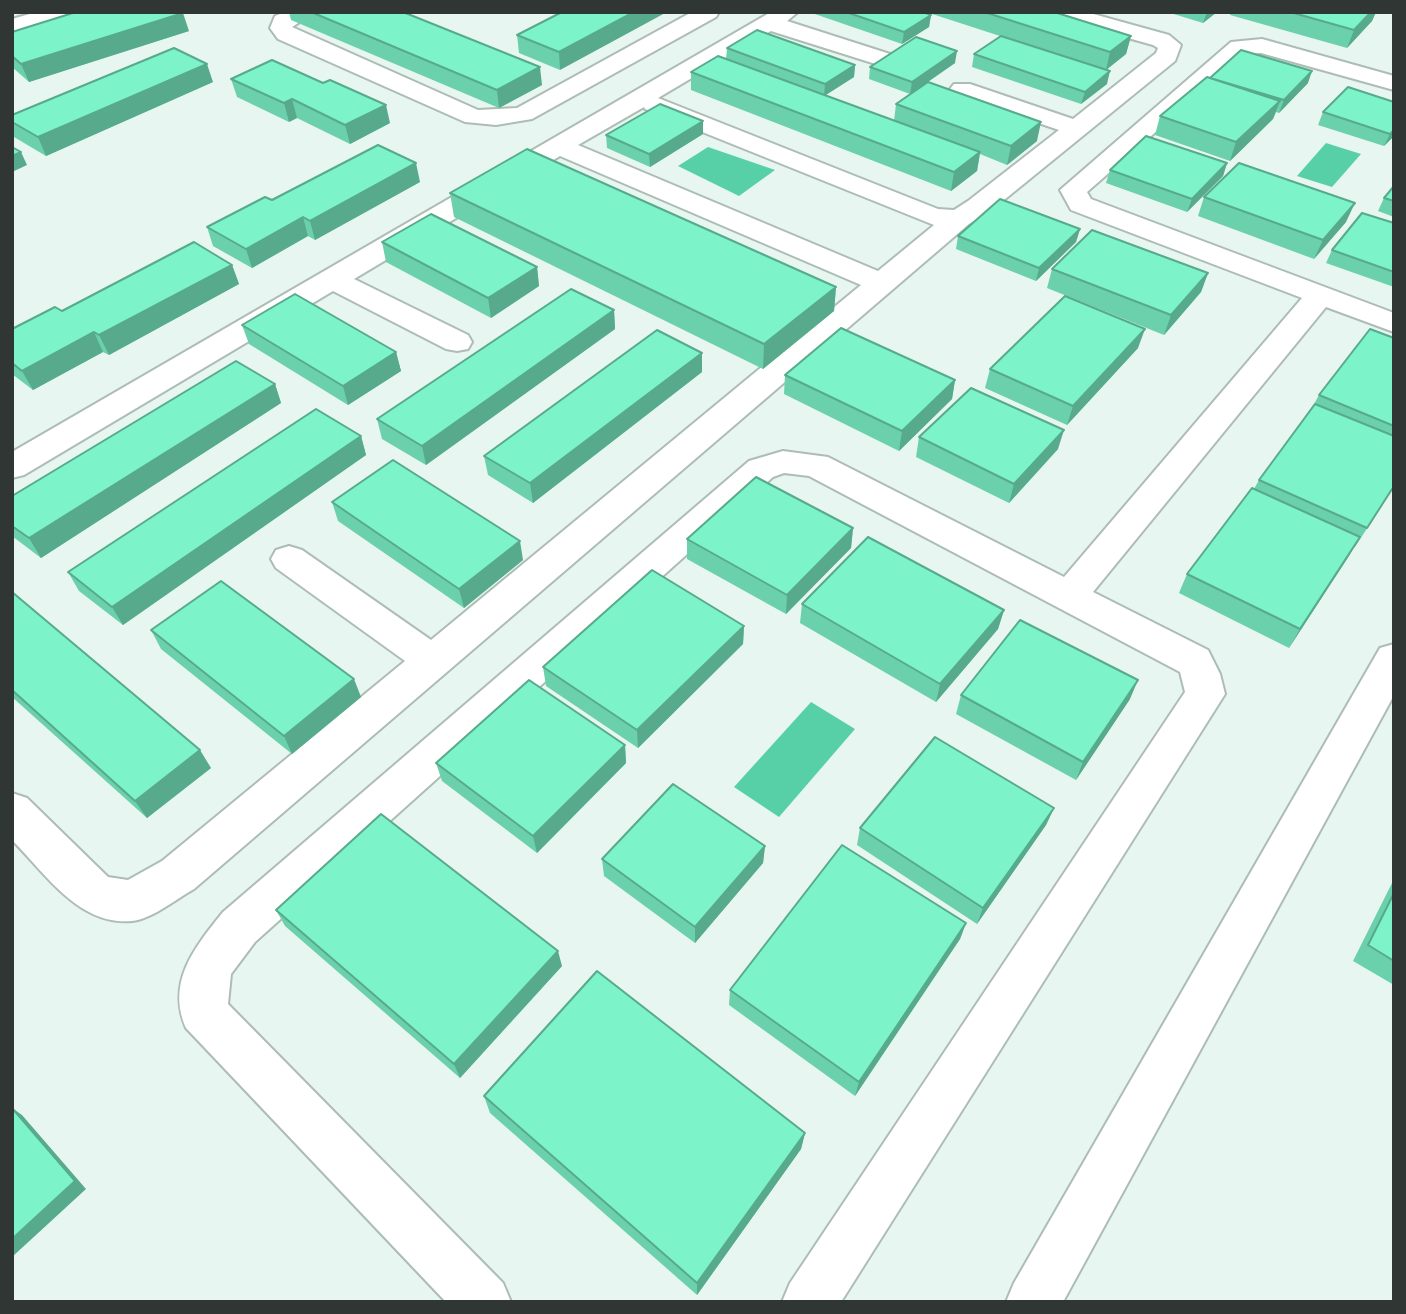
<!DOCTYPE html>
<html>
<head>
<meta charset="utf-8">
<style>
	body { margin:0 }
	#map { position:relative; width:1406px; height:1314px; overflow:hidden; background:#e7f6f0; font-family:"Sofia Sans Condensed",sans-serif }
	canvas { display:block }
	.frame { position:absolute; inset:0; border:14px solid #303633; pointer-events:none }
</style>
</head>
<body>
<div id="map">
<canvas width="1406" height="1314"></canvas>
<div class="frame"></div>
</div>
<script>
const g = document.querySelector('canvas').getContext('2d');
g.lineJoin = 'round';
function fillPath(path, color) {
  g.fillStyle = color;
  g.fill(path, 'evenodd');
}
function trace(path, color, width, dash) {
  g.strokeStyle = color;
  g.lineWidth = width;
  g.lineCap = dash ? 'butt' : 'round';
  g.setLineDash(dash || []);
  g.stroke(path);
}
fillPath(new Path2D(`
	M1326,143L1361,154L1332,187L1297,176Z
	M708,147L775,170L739,196L678,166Z
	M811,702L855,729L779,817L734,787Z`), '#57d0a7');
const minor = new Path2D(`
	M37,12H74L71,17L12,33V19Z
	M285,12H315L292,27L478,110L517,108L692,12H719L716,17L532,119L496,125L465,122L278,39L270,28L275,16Z
	M771,12H798L787,21L890,54L894,59L890,64L882,66L771,31L658,98L938,209L954,210L968,201L1059,130L954,94L950,89L954,84H970L1073,119L1156,53L1158,48L1153,45L1053,17L1050,12H1086L1169,35L1181,45L1175,61L988,213L969,224L194,889C176,899 152,919 132,921C79,926 45,873 12,840V793L27,798L108,877L128,880L162,861L405,661L276,568L271,559L276,550L289,546L302,550L431,640L861,285L560,156L354,279L468,335L472,342L468,349L457,351L446,349L333,291L24,475L12,478V452ZM644,107L645,109L934,225L878,271L578,145Z
	M1262,39L1394,76V90L1261,53L1245,54L1087,192L1091,199L1394,313V332L1326,307L1093,592L1208,650L1220,674L1225,694L841,1302H782L790,1283L1185,692L1180,672L809,476L784,473L773,477L255,942L231,974L228,1004L503,1283L511,1302H446L186,1028C166,982 195,947 223,912L749,461L783,451L828,457L1064,577L1302,298L1071,210L1060,190L1231,42Z
	M1394,644V695L1063,1302H1006L1014,1283L1380,648Z`);
trace(minor, '#adbcb6', 4);
fillPath(minor, '#fff');
fillPath(new Path2D(`
	M289,12H403L542,85L499,108L291,20Z
	M562,12L560,70L519,53L517,35Z
	M809,12H923L931,15L929,27L902,44Z
	M926,12H1054L1131,36L1126,54L1106,70L1107,84L1081,104L972,67L974,54L1000,36Z
	M1167,12H1217L1203,23Z
	M1231,12H1376L1372,21L1347,48L1230,15Z
	M189,31L29,82L12,67V32Z
	M727,48L855,65L854,77L826,95L894,121L896,104L910,94L869,79L870,67L955,63L928,82L1037,141L1007,165L980,154L977,171L951,191L691,90V72L726,59Z
	M1210,78L1308,83L1279,113L1276,112L1273,119L1230,161L1155,135L1160,116Z
	M231,79L390,123L350,144L297,118L289,122L237,97Z
	M213,82L46,156L14,137L12,133V115Z
	M1394,102V136L1384,146L1318,125L1323,112Z
	M703,134L650,167L607,148L606,135Z
	M1227,163L1223,176L1187,212L1106,183L1110,170Z
	M420,182L315,240L308,236L252,268L213,246L207,227L272,200Z
	M1394,186V217L1378,211L1384,198Z
	M450,193L836,287L834,311L763,369L454,217Z
	M1204,197L1346,222L1314,259L1198,216Z
	M1394,223V287L1326,263L1332,250Z
	M1080,229L1076,242L1036,281L956,249L958,236Z
	M382,242L537,267L539,286L491,318L386,262Z
	M232,265L239,284L109,355L103,352L33,390L12,374V329L62,311Z
	M1052,269L1208,273L1201,292L1164,335L1047,288Z
	M614,310L615,329L426,465L382,439L377,419Z
	M242,325L396,352L401,371L348,405L249,344Z
	M1394,338V487L1355,547H1354L1289,648L1179,593L1187,574L1254,489L1259,480L1314,404L1319,395Z
	M1138,348L1067,425L985,388L990,369Z
	M702,353V372L533,503L488,475L484,456Z
	M785,375L955,380L952,399L899,451L784,394Z
	M275,384L281,403L41,558L12,536V496Z
	M361,436L366,455L123,625L79,591L68,572Z
	M919,437L1058,449L1009,503L916,457Z
	M332,502L523,560L464,608L338,521Z
	M853,528L851,548L786,614L687,559V539Z
	M12,592L211,768L147,818L12,697Z
	M802,604L1004,610L998,629L936,702L800,623Z
	M744,626L743,644L638,748L546,686L543,667Z
	M151,630L361,697L292,754L161,649Z
	M961,695L1130,699L1076,780L956,714Z
	M625,745L626,763L537,853L442,781L436,763Z
	M1054,808L1046,825L977,924L857,845L860,828Z
	M765,846L763,863L695,943L604,876L602,859Z
	M1394,879V985L1353,961Z
	M276,910L562,966L460,1078L285,926Z
	M966,923L960,939L855,1096L729,1005L730,990Z
	M484,1096L805,1133L801,1149L697,1295L490,1113Z`), '#6bd1ac');
fillPath(new Path2D(`
	M634,12H667L560,70L559,52Z
	M1207,12H1217L1203,23Z
	M1371,12H1376L1372,21L1347,48L1354,30Z
	M183,13L189,31L29,82L21,64Z
	M931,15L929,27L902,44L904,32Z
	M1131,36L1126,54L1106,70L1110,52Z
	M957,51L955,63L910,94L912,82Z
	M207,64L213,82L46,156L38,137Z
	M855,65L854,77L824,96L825,84Z
	M540,67L542,85L499,108L497,90Z
	M1110,71L1107,84L1081,104L1085,92Z
	M1312,71L1308,83L1279,113L1284,100Z
	M292,99L297,118L289,122L284,103Z
	M1280,101L1273,119L1230,161L1236,142Z
	M386,105L390,123L350,144L345,125Z
	M703,121V134L650,167L649,154Z
	M1041,122L1037,141L1007,165L1011,146Z
	M1394,130V136L1384,146L1390,134Z
	M21,152L27,165L12,172V156Z
	M980,152L977,171L951,191L954,172Z
	M416,163L420,182L315,240L310,221Z
	M1227,163L1223,176L1187,212L1192,199Z
	M1355,203L1346,222L1314,259L1323,240Z
	M303,217L308,236L252,268L246,249Z
	M1080,229L1076,242L1036,281L1039,268Z
	M232,265L239,284L109,355L99,335Z
	M537,267L539,286L491,318L488,298Z
	M1208,273L1201,292L1164,335L1171,315Z
	M836,287L834,311L763,369L764,344Z
	M614,310L615,329L426,465L422,446Z
	M1145,329L1138,348L1067,425L1073,406Z
	M94,332L103,352L33,390L22,371Z
	M396,352L401,371L348,405L343,386Z
	M702,353V372L533,503L530,483Z
	M955,380L952,399L899,451L902,431Z
	M275,384L281,403L41,558L29,538Z
	M1064,430L1058,449L1009,503L1014,484Z
	M361,436L366,455L123,625L112,607Z
	M853,528L851,548L786,614L787,595Z
	M1360,537L1349,556L1289,648L1300,629Z
	M520,541L523,560L464,608L459,589Z
	M1004,610L998,629L936,702L940,684Z
	M744,626L743,644L638,748L637,730Z
	M354,679L361,697L292,754L284,736Z
	M1138,680L1130,699L1076,780L1083,762Z
	M625,745L626,763L537,853L533,836Z
	M200,750L211,768L147,818L135,801Z
	M1054,808L1046,825L977,924L983,908Z
	M765,846L763,863L695,943V927Z
	M966,923L960,939L855,1096L859,1082Z
	M558,951L562,966L460,1078L454,1064Z
	M12,1108L22,1115L86,1189L12,1257Z
	M805,1133L801,1149L697,1295V1283Z`), '#57aa8c');
const building = new Path2D(`
	M76,12H182L183,13L21,64L12,56V32Z
	M311,12H403L540,67L497,90Z
	M562,12H634L559,52L517,35Z
	M846,12H923L931,15L904,32Z
	M984,12H1054L1131,36L1110,52Z
	M1290,12H1371L1354,30Z
	M757,30L855,65L825,84L727,48Z
	M1001,36L1110,71L1085,92L974,54Z
	M916,37L957,51L912,82L870,67Z
	M174,48L207,64L38,137L12,122V115Z
	M1241,50L1312,71L1284,100L1210,78Z
	M718,56L980,152L954,172L691,72Z
	M272,60L323,83L330,80L386,105L345,125L292,99L284,103L231,79Z
	M1207,77L1280,101L1236,142L1160,116Z
	M928,82L1041,122L1011,146L896,104Z
	M1348,87L1394,102V130L1390,134L1323,112Z
	M660,104L703,121L649,154L606,135Z
	M1146,136L1227,163L1192,199L1110,170Z
	M378,145L416,163L310,221L303,217L246,249L207,227L265,197L272,200Z
	M12,147L21,152L12,156Z
	M527,149L836,287L764,344L450,193Z
	M1239,163L1355,203L1323,240L1204,197Z
	M1394,186V201L1384,198Z
	M1000,199L1080,229L1039,268L958,236Z
	M1362,213L1394,223V272L1332,250Z
	M431,214L537,267L488,298L382,242Z
	M1092,230L1208,273L1171,315L1052,269Z
	M194,242L232,265L99,335L94,332L22,371L12,363V329L55,307L62,311Z
	M571,289L614,310L422,446L377,419Z
	M295,294L396,352L343,386L242,325Z
	M1065,296L1145,329L1073,406L990,369Z
	M841,328L955,380L902,431L785,375Z
	M1370,329L1394,338V426L1319,395Z
	M657,330L702,353L530,483L484,456Z
	M236,361L275,384L29,538L12,526V496Z
	M971,388L1064,430L1014,484L919,437Z
	M1315,404L1394,436V486L1367,528L1259,480Z
	M316,409L361,436L112,607L68,572Z
	M393,460L520,541L459,589L332,502Z
	M756,477L853,528L787,595L687,539Z
	M1252,488L1360,537L1300,629L1187,574Z
	M868,537L1004,610L940,684L802,604Z
	M652,570L744,626L637,730L543,667Z
	M221,581L354,679L284,736L151,630Z
	M12,592L200,750L135,801L12,690Z
	M1020,620L1138,680L1083,762L961,695Z
	M529,680L625,745L533,836L436,763Z
	M935,737L1054,808L983,908L860,828Z
	M673,784L765,846L695,927L602,859Z
	M381,814L558,951L454,1064L276,910Z
	M842,845L966,923L859,1082L730,990Z
	M1394,893V961L1368,945Z
	M597,971L805,1133L697,1283L484,1096Z
	M12,1108L75,1181L12,1239Z`);
fillPath(building, '#7cf3c8');
trace(building, '#57aa8c', 2);
</script>
</body>
</html>
